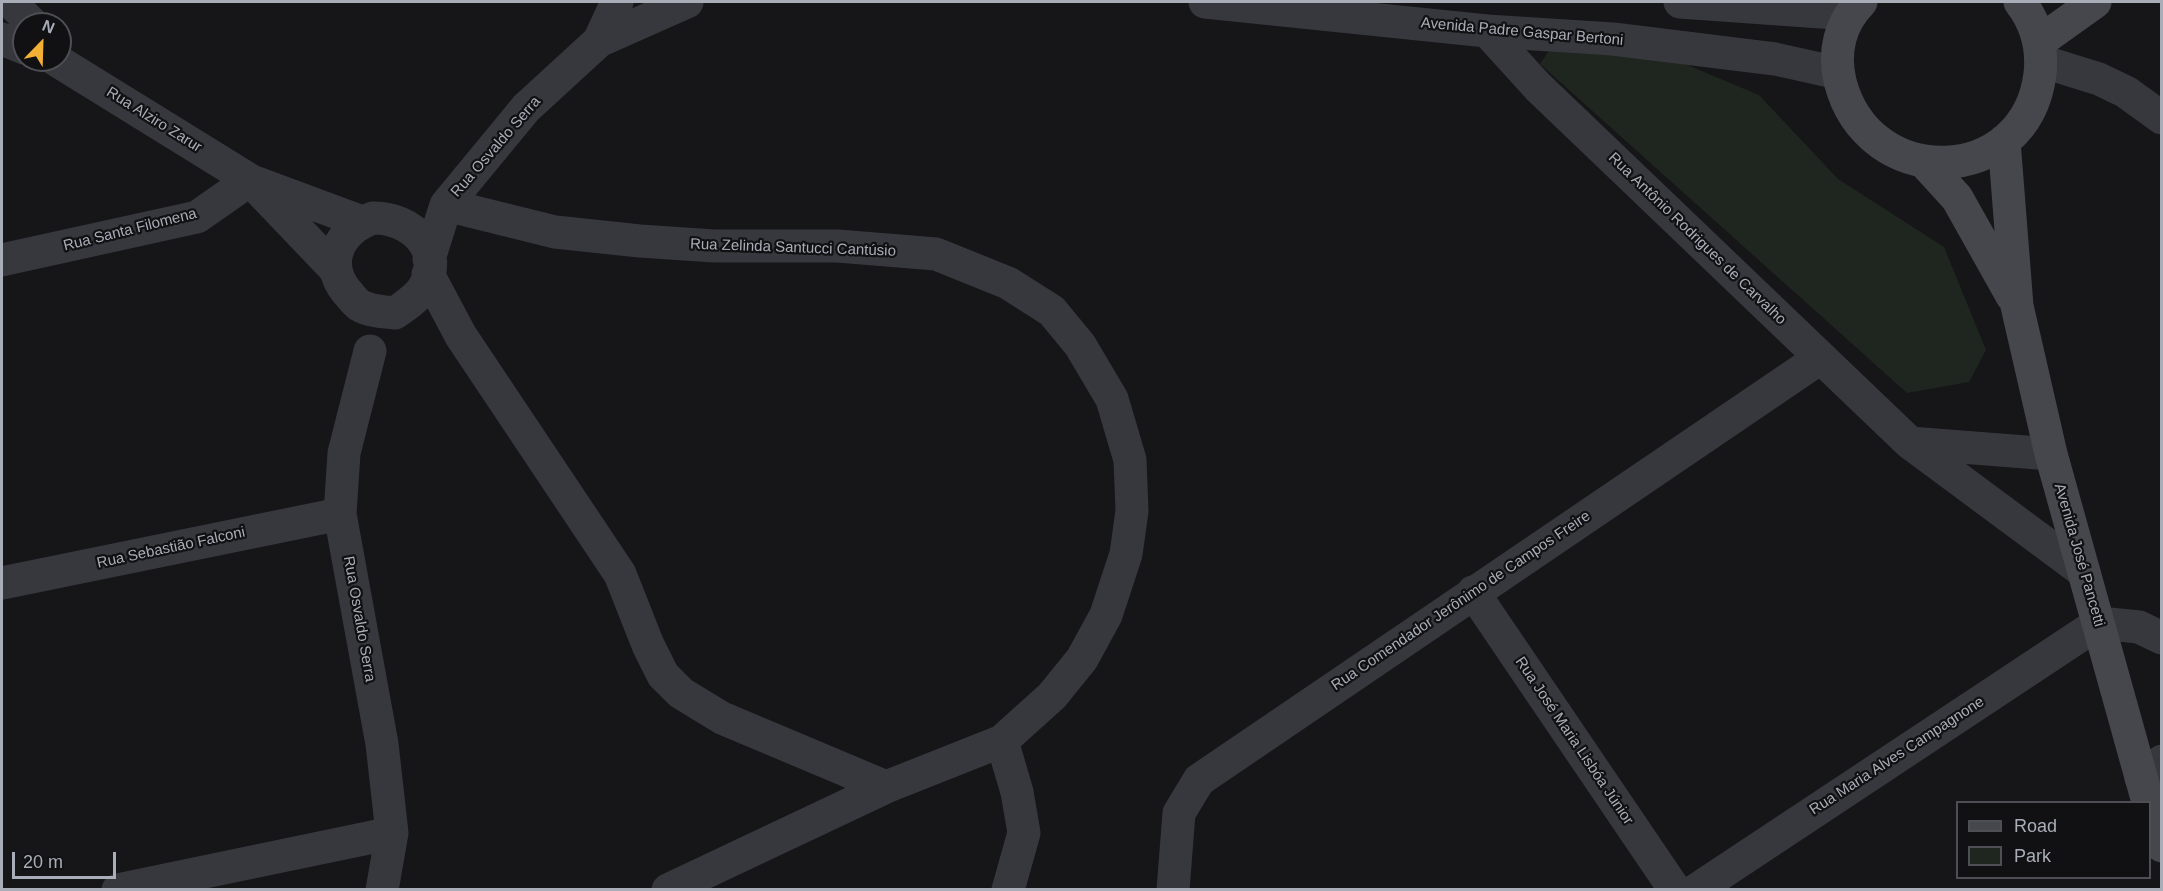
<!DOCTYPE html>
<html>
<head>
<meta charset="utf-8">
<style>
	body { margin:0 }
	#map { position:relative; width:2163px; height:891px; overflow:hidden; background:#161618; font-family:Helvetica,sans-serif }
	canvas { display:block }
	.frame { position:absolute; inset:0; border:3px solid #a8adb8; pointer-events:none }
	.legend { position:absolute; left:1956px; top:801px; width:195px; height:78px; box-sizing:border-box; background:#111113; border:2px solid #4d4f55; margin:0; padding:8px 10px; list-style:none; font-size:18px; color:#a8adb8 }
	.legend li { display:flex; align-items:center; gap:12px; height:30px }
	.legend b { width:30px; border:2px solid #4d4f55 }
	.north { position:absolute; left:12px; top:12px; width:60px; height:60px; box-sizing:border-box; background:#111113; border:2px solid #4d4f55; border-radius:50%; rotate:23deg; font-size:16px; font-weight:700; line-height:24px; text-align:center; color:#a8adb8 }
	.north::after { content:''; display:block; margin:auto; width:21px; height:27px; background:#f2b134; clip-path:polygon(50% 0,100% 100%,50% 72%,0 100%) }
	.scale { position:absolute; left:12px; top:852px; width:104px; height:27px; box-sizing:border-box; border:3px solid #a8adb8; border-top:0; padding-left:8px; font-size:18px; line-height:21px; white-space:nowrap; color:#a8adb8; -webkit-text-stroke:4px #111113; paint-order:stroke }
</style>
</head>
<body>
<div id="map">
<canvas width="2163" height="891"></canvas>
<div class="frame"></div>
<ul class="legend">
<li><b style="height:8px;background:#45474d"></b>Road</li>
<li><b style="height:16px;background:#1e261f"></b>Park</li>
</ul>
<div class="north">N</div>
<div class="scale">20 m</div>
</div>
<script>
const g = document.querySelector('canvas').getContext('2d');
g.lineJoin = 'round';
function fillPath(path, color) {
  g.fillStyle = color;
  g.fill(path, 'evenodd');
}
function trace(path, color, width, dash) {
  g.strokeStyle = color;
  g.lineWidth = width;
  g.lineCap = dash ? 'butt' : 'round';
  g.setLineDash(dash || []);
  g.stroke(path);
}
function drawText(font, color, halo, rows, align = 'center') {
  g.font = font + ' Helvetica,sans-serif';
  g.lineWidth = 4.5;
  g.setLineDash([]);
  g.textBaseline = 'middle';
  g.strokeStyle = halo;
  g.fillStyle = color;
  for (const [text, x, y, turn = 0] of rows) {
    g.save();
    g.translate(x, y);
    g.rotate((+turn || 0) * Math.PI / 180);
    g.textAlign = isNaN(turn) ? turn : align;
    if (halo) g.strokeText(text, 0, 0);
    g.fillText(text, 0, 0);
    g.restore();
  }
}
fillPath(new Path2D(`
	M1555,42L1680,62L1759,95L1838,179L1944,247L1986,350L1969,382L1907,393L1540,64Z`), '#1e261f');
trace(new Path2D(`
	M11,2L32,24
	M1487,31L1538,87L1910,443
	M2,39L24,48
	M599,41L617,2
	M56,60L250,180L335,269
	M2041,61L2099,79L2126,92L2162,118
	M257,183L362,222
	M373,218C410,217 447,250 423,289C416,299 405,306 395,313C382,312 369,311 359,305C354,301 350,295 346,291C323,261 340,230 373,218Z
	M429,259L446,205L526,108L599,41L687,2
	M2,260L197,217L250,180
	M428,274L461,336L620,574L648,645L663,675L681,693L722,718L886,787L1002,741L1052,696L1082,659L1106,615L1126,554L1132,511L1130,460L1112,399L1080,345L1052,311L1008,283L936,254L838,246H714L640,241L555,232L446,205
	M370,351L344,453L340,514L382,744L392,833L382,890
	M2051,454L1910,443L2084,572
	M2,583L340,514
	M1473,592L1675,890
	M1002,741L1017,792L1024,833L1008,890
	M2141,778L2162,761
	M118,890L392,833
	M668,890L886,787
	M1173,890L1179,813L1199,780L1820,358
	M1696,890L2099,623L2139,627L2162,638`), '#37383d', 33);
trace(new Path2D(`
	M1205,2L1487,31L1613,39L1775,59L1838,73
	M1680,2L1849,14`), '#37383d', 33);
trace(new Path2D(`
	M1861,2C1840,23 1833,52 1840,81C1868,193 2026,188 2040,74C2043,47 2036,23 2020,2
	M2039,42L2095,2
	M2004,141L2017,306L2051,454L2148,802
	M1925,163L1957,198L2012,296
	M2150,807L2162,846`), '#45474d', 33);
drawText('15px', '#a8adb8', '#111113', [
	["Avenida Padre Gaspar Bertoni",1522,32,5],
	["Rua Alziro Zarur",154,120,32],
	["Rua Osvaldo Serra",496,147,-49],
	["Rua Santa Filomena",130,230,-14],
	["Rua Antônio Rodrigues de Carvalho",1697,239,44],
	["Rua Zelinda Santucci Cantúsio",793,248,2],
	["Rua Sebastião Falconi",171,548,-12],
	["Avenida José Pancetti",2079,555,74],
	["Rua Comendador Jerônimo de Campos Freire",1461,601,-34],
	["Rua Osvaldo Serra",359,619,80],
	["Rua José Maria Lisbóa Júnior",1574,741,56],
	["Rua Maria Alves Campagnone",1897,756,-33]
]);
</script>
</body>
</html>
